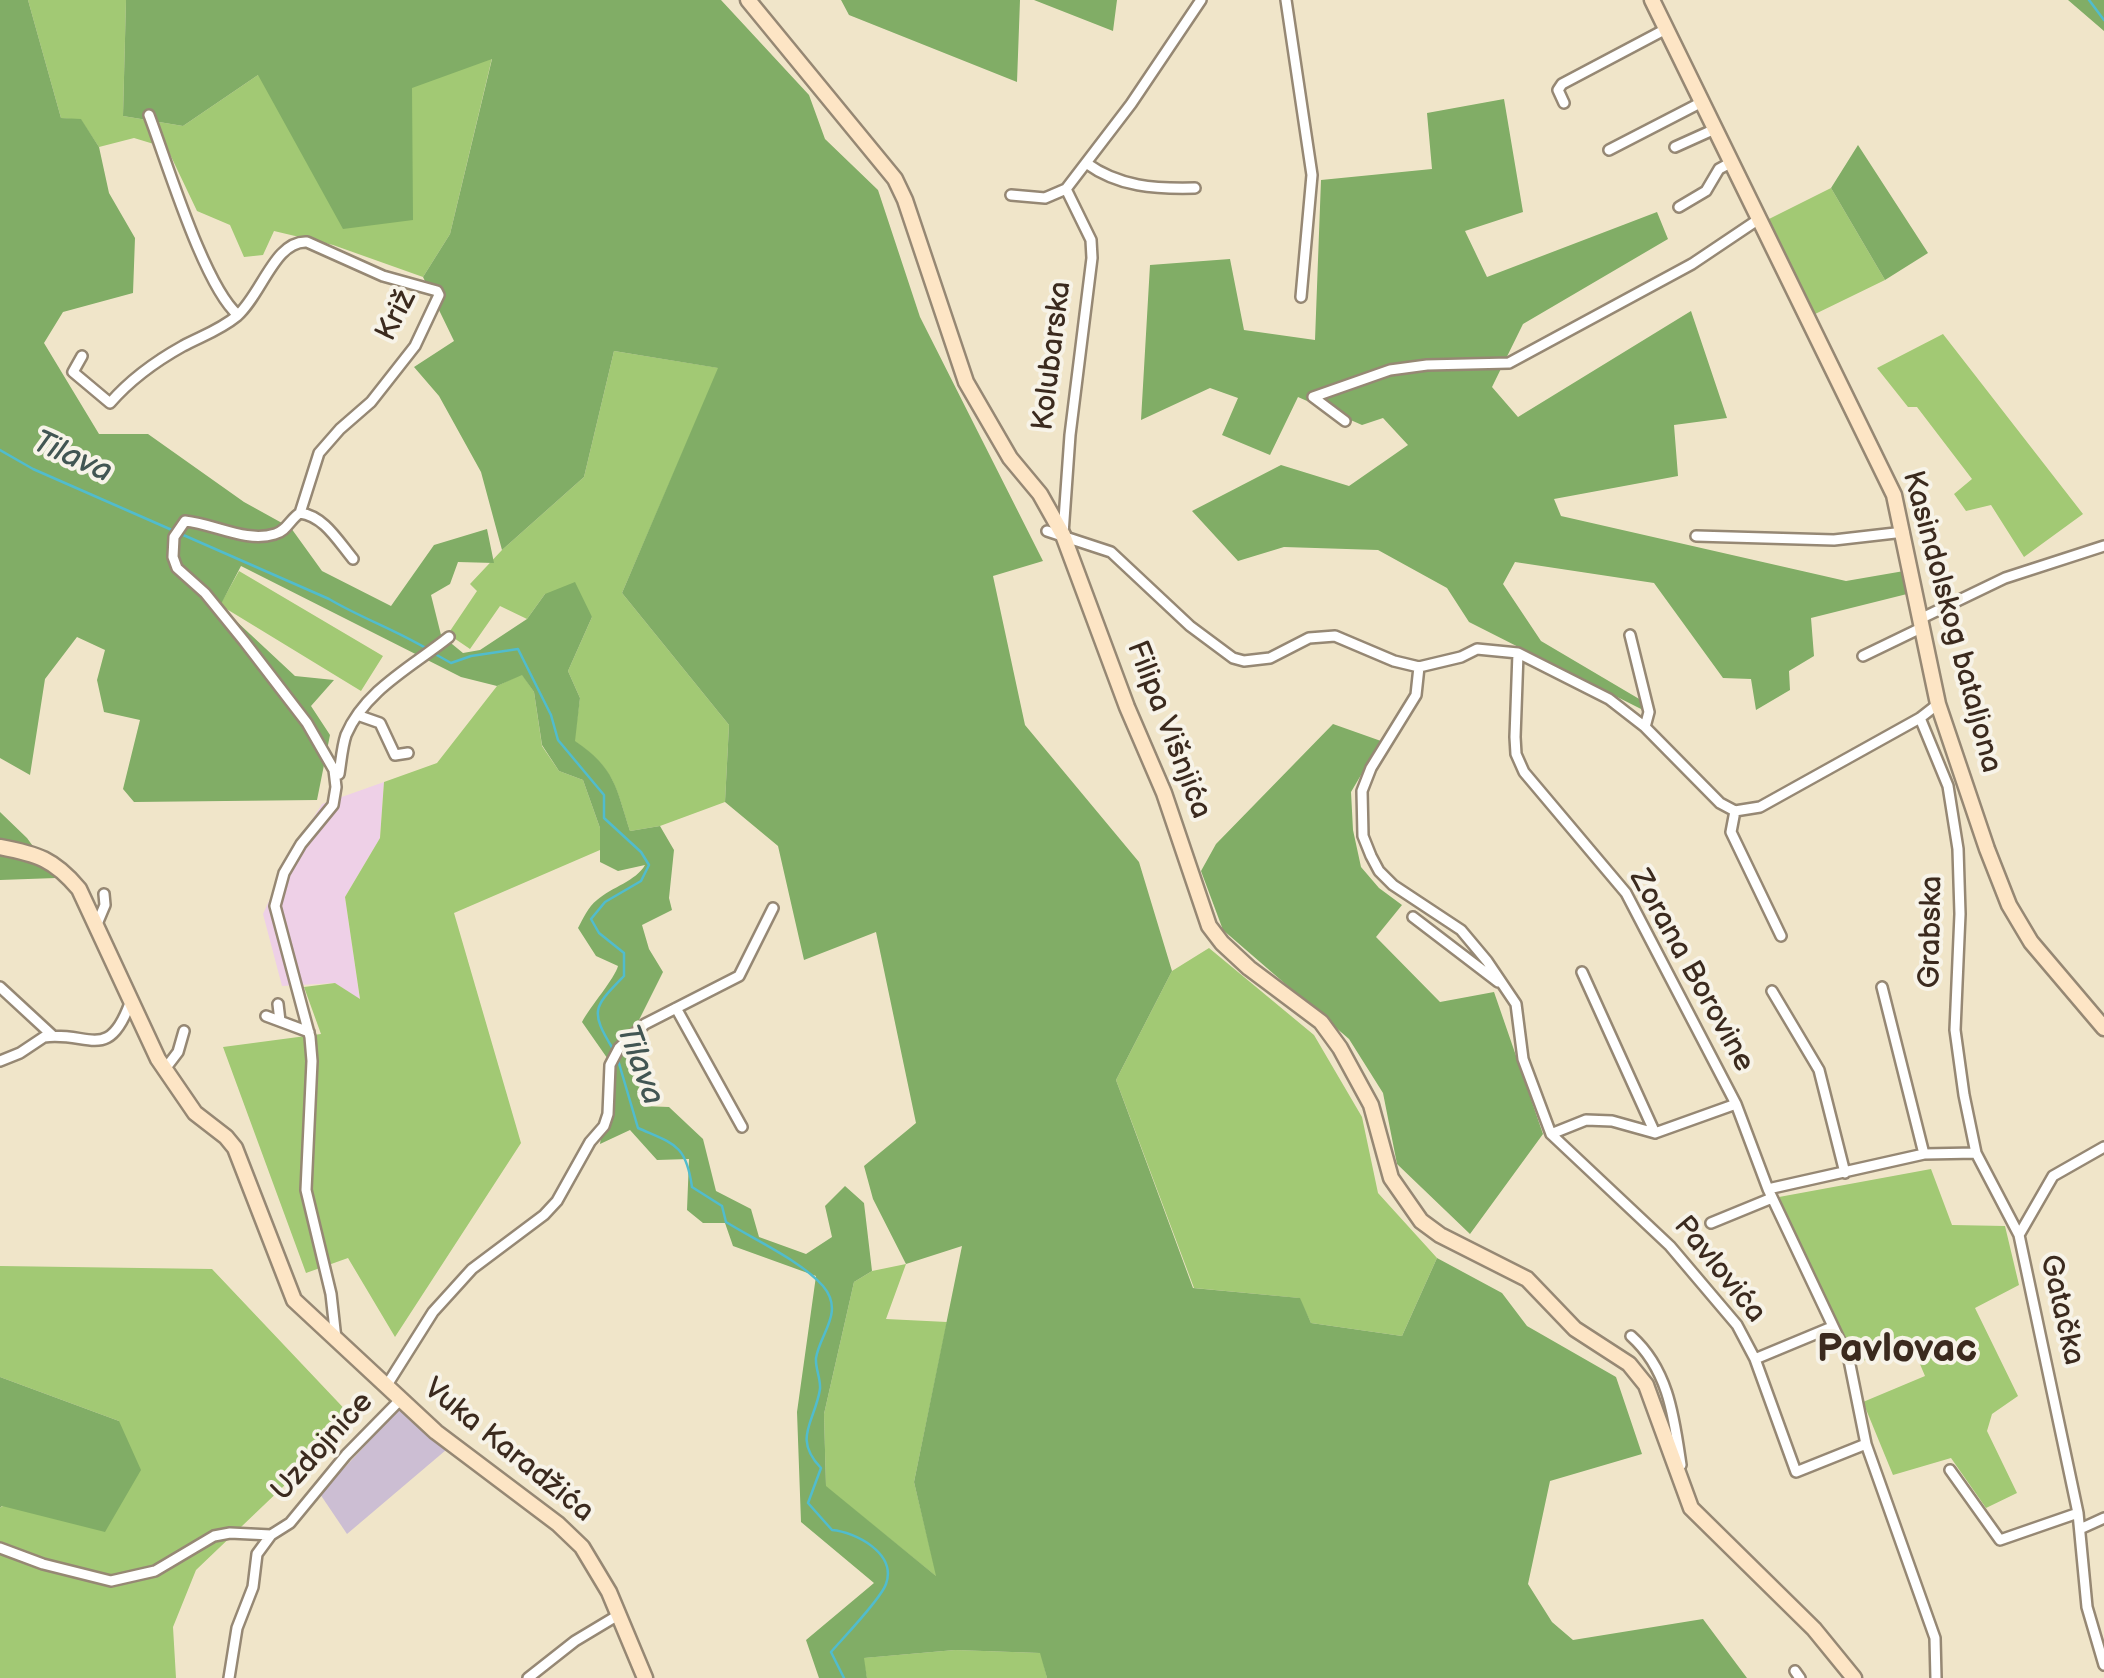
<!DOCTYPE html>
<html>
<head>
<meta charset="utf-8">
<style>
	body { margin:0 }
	canvas { display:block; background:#f0e5c9 }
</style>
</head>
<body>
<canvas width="2104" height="1678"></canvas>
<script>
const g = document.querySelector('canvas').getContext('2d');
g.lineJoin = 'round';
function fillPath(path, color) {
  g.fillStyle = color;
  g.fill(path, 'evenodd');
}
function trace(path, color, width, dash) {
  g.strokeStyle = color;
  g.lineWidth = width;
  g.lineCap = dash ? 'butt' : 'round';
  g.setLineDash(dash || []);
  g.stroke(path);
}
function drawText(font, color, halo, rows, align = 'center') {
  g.font = font + ' "Balsamiq Sans",sans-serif';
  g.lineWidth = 8;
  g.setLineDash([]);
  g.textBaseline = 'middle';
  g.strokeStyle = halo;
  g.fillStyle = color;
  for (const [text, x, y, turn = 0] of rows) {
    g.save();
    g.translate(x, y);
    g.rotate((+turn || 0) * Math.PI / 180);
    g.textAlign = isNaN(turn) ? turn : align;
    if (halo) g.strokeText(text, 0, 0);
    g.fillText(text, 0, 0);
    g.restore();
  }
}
fillPath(new Path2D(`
	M384,782L380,838L345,897L360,1000L335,983L282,986L263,914L289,857L322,804Z`), '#eed0e7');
fillPath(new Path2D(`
	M399,1409L446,1450L347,1534L320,1494Z`), '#ccbed3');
fillPath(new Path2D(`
	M28,0H126L123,116L183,126L258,75L412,87L492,58L450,234L423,277L333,245L274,231L263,255L244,257L230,225L197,211L167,148L134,138L99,147L81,120L61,118Z
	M1831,188L1885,280L1811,316L1765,221Z
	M1943,334L2083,514L2024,557L1991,505L1966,511L1954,494L1972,479L1917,407H1908L1877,368Z
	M614,351L719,368L622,593L729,725L725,802L660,826L630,831C616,788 615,768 574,741L580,698L568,671L592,617L545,594L527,619L500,606L470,649L448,634L477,591L470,584L502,550L584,477Z
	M239,571L383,656L361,691L220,605Z
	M522,674L534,692L542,746L559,771L583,780L600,828V850L454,913L521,1143L395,1337L348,1258L306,1273L223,1047L321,1034L304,987L335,983L360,999L345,897L380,838L384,782L437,763L497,686Z
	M1209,948L1314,1035L1362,1117L1378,1193L1437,1258L1402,1336L1311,1323L1299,1298L1194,1288L1116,1080L1172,971Z
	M1931,1169L1952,1225L2005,1226L2019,1285L1975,1308L2018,1396L1992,1414L1987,1431L2017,1493L1986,1508L1951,1458L1893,1475L1863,1402L1925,1376L1911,1343L1855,1364L1779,1197Z
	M906,1264L886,1319L947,1322L914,1482L937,1577L826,1487L824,1414L854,1282L872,1271Z
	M0,1266L212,1269L354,1419L196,1570L173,1627L176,1678H0V1508L119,1421L0,1377Z
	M955,1650L1041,1653L1047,1678H867L863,1658Z`), '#a2c974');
fillPath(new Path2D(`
	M0,0H28L61,118L81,119L99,147L109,193L135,238L133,293L63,312L44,343L99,434H148L244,502L291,528L322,571L391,606L434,545L487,529L494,563L458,562L450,584L431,595L441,635L463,653L480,650L527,619L545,594L575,582L592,617L568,671L580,698L575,741C615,768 616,787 630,831L660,826L674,850L669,898L672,910L642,925L649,949L663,972L635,1028L642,1106L669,1107L703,1139L716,1191L751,1209L759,1237L806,1254L832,1237L825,1206L845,1186L864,1203L872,1271L854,1282L824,1414L826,1486L936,1576L914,1482L962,1246L906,1264L873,1199L864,1166L916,1123L876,932L804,960L778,846L725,802L729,725L622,593L718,368L614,351L584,477L502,550L481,472L439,396L414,367L454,341L423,277L450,234L492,59L412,88L413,220L343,229L258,75L183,126L123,116L126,0H721L809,95L825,139L878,190L920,317L1043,561L993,576L1025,725L1139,862L1172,971L1116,1080L1193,1288L1300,1298L1311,1323L1402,1336L1437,1258L1502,1293L1527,1326L1616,1377L1642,1454L1550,1481L1528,1584L1552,1622L1573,1640L1703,1619L1747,1678H1047L1040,1653L955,1650L864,1658L867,1678H819L806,1640L874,1583L801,1522L797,1412L816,1276L733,1246L725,1223H703L687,1210L689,1159L657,1160L630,1130L600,1144L612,1065L582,1022C590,1007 615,978 618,966L596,956L578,928C583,919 588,907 597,900C612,887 636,881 645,865L618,871L600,862V828L583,780L559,771L542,745L534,692L522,675L497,686L461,677L241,566L220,606L295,676L334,680L311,706L330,735L317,800L134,802L123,789L140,720L104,712L97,680L105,650L77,637L45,679L30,775L0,758Z
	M841,0H1020L1017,82L849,15Z
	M1034,0H1117L1113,31Z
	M2068,0H2104V31Z
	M1504,99L1523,212L1465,231L1487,277L1657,212L1668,239L1523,324L1492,387L1518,417L1691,311L1727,418L1674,425L1678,476L1554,499L1561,516L1846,581L1904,571L1907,594L1811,618L1814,656L1789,671L1790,690L1756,710L1751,679L1723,678L1654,583L1515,562L1503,584L1541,641L1646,703L1643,710L1469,622L1447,588L1378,550L1284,547L1238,561L1192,511L1281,465L1349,486L1408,445L1383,418L1362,425L1298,397L1270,455L1222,435L1238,398L1210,388L1141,420L1150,265L1230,259L1244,330L1315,340L1321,180L1432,169L1427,113Z
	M1858,145L1928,253L1885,280L1831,188Z
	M1333,724L1381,741L1351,792L1353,830L1361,867L1379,888L1402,905L1376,937L1440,1002L1494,992L1543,1134L1470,1234L1397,1164L1383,1093L1349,1039L1223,930L1201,871L1216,844Z
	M0,812L27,838L56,878L0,880Z
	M0,1377L119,1421L141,1470L105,1532L2,1506L0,1508Z`), '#81ad66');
trace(new Path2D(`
	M2089,0L2104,20
	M0,450L33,469L329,599C361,618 396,630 429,650
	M435,654L451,663L471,656L518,649L551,715L558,740L604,795V818L641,852L649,865L641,881L605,902L591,919L599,933L624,953V976C594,1007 589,1010 613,1049
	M618,1060L638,1128C674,1144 686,1144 692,1187L722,1206L726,1222C755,1240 801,1261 823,1286C845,1312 820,1333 816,1358C815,1368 821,1379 820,1389C815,1422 792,1438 821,1468L808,1503L832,1530C855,1532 897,1553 886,1584C881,1599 843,1638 831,1652L844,1678`), '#51bccd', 2.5);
const street = new Path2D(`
	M1286,0L1312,175L1301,297
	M1564,103L1558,90L1562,84L1666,29
	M149,115C167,162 204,286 238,315
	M1675,147L1715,129
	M1609,150L1702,102
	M1086,163C1119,187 1155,189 1195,188
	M1011,195L1045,198L1066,189L1131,104L1201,0
	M1679,207L1706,191L1719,169L1732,162
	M82,356L73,372L110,403C130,380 156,361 183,346C202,336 220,330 237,316C262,294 275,240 307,242L383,276L437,291L439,295L415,346L371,402L340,429L319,453L300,513C290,519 287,531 275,534C246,543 215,524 185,521L174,537L173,557L177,568L205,593L244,641L307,723L334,770L336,787L333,805L301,844L284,873L275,906L310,1037L312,1061L306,1190L331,1294L336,1339
	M1345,421L1313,397L1390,370L1427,365L1509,363L1692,264L1759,219
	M300,513C324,516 338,541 353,559
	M1047,531L1111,552L1190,626L1233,658L1244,661L1270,658L1309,638L1335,636L1394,661L1419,667L1461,657L1477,649L1518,653L1609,699L1645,727L1720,803L1735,811L1760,807L1920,718L1938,704
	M1063,534L1070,435L1092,258L1091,240L1066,189
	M1696,536L1834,540L1904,532
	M1922,618L2005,578L2104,546
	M1630,635L1649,712L1645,727
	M1518,653L1515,737L1516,754L1524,772L1626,893L1736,1104L1768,1189L1849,1360L1866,1444L1935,1638L1936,1678
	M1863,656L1923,627
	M1419,667L1416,695L1371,768L1362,791L1363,836L1371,856L1379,871L1393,885L1461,930L1487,961L1516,1004L1523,1059L1551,1134L1670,1246L1737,1325L1755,1359L1796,1472L1866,1444
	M360,716L380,723L395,755L408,753
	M1920,718L1948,786L1958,849L1960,914L1955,1030L1964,1095L1976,1153L2019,1235L2078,1513L2087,1607L2104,1665
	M339,774C341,762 342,747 346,735C365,690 413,666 449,637
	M1735,811L1731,832L1781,936
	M1413,917L1498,982
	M97,924L105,905L104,894
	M1582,972L1655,1133
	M0,987L53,1036
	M1882,987L1924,1154
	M1772,991L1819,1070L1845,1173
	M278,1004L280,1021
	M676,1008L742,1127
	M266,1016L309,1032
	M0,1061L20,1053L44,1037C89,1031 108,1063 130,1003
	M165,1069L178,1052L184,1031
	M1551,1134L1586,1120L1612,1121L1655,1133L1736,1104
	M1768,1189L1924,1154L1976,1153
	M1711,1223L1772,1198
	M2019,1235L2053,1176L2104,1147
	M1631,1336C1669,1370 1674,1418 1681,1465
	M1755,1359L1832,1327
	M387,1385L433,1312L453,1290L472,1269L544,1215L557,1201L590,1142L604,1126L608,1114L610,1065L619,1048L645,1024L739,976L773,908
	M1950,1470L2000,1540L2078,1513
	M2080,1529L2104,1518
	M0,1548L43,1564L111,1581L155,1571L214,1536L230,1533L271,1535L290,1523L346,1455L401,1399
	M1795,1671L1800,1678
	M229,1678L237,1628L253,1587L257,1554L271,1535
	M528,1678L575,1641L620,1614`);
const secondary = new Path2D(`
	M748,0L895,179L905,200L966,382L1010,458L1040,494L1063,535L1127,707L1164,793L1209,926L1222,943L1249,968L1321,1022L1340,1048L1371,1105L1391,1178L1421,1221L1440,1235L1527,1279L1575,1329L1629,1364L1646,1385L1691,1508L1814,1629L1854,1678
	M1652,0L1894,495L1938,704L1987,849L2009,905L2031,942L2104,1028
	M0,847C37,854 54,859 79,889L158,1059L195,1113L226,1137L235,1148L294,1300L436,1432L558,1524L582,1547L609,1592L645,1678`);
trace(street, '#968874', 14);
trace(secondary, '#968874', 19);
trace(street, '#fff', 9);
trace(secondary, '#fde5c5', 14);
drawText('30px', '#3b2a1e', '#f7f3e8', [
	["Križ",397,316,-63],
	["Kolubarska",1053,356,-83],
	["Kasindolskog bataljona",1951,622,75],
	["Filipa Višnjića",1168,730,69],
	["Grabska",1932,932,-89],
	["Zorana Borovine",1691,971,61],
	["Pavlovića",1719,1270,51],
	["Gatačka",2061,1310,77],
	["Uzdojnice",323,1447,-48],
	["Vuka Karadžića",508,1451,39]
]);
drawText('italic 32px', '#425653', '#f7f3e8', [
	["Tilava",72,458,24],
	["Tilava",639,1065,70]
]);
drawText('bold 40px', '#3b2a1e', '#f7f3e8', [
	["Pavlovac",1897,1351]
]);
</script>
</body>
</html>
